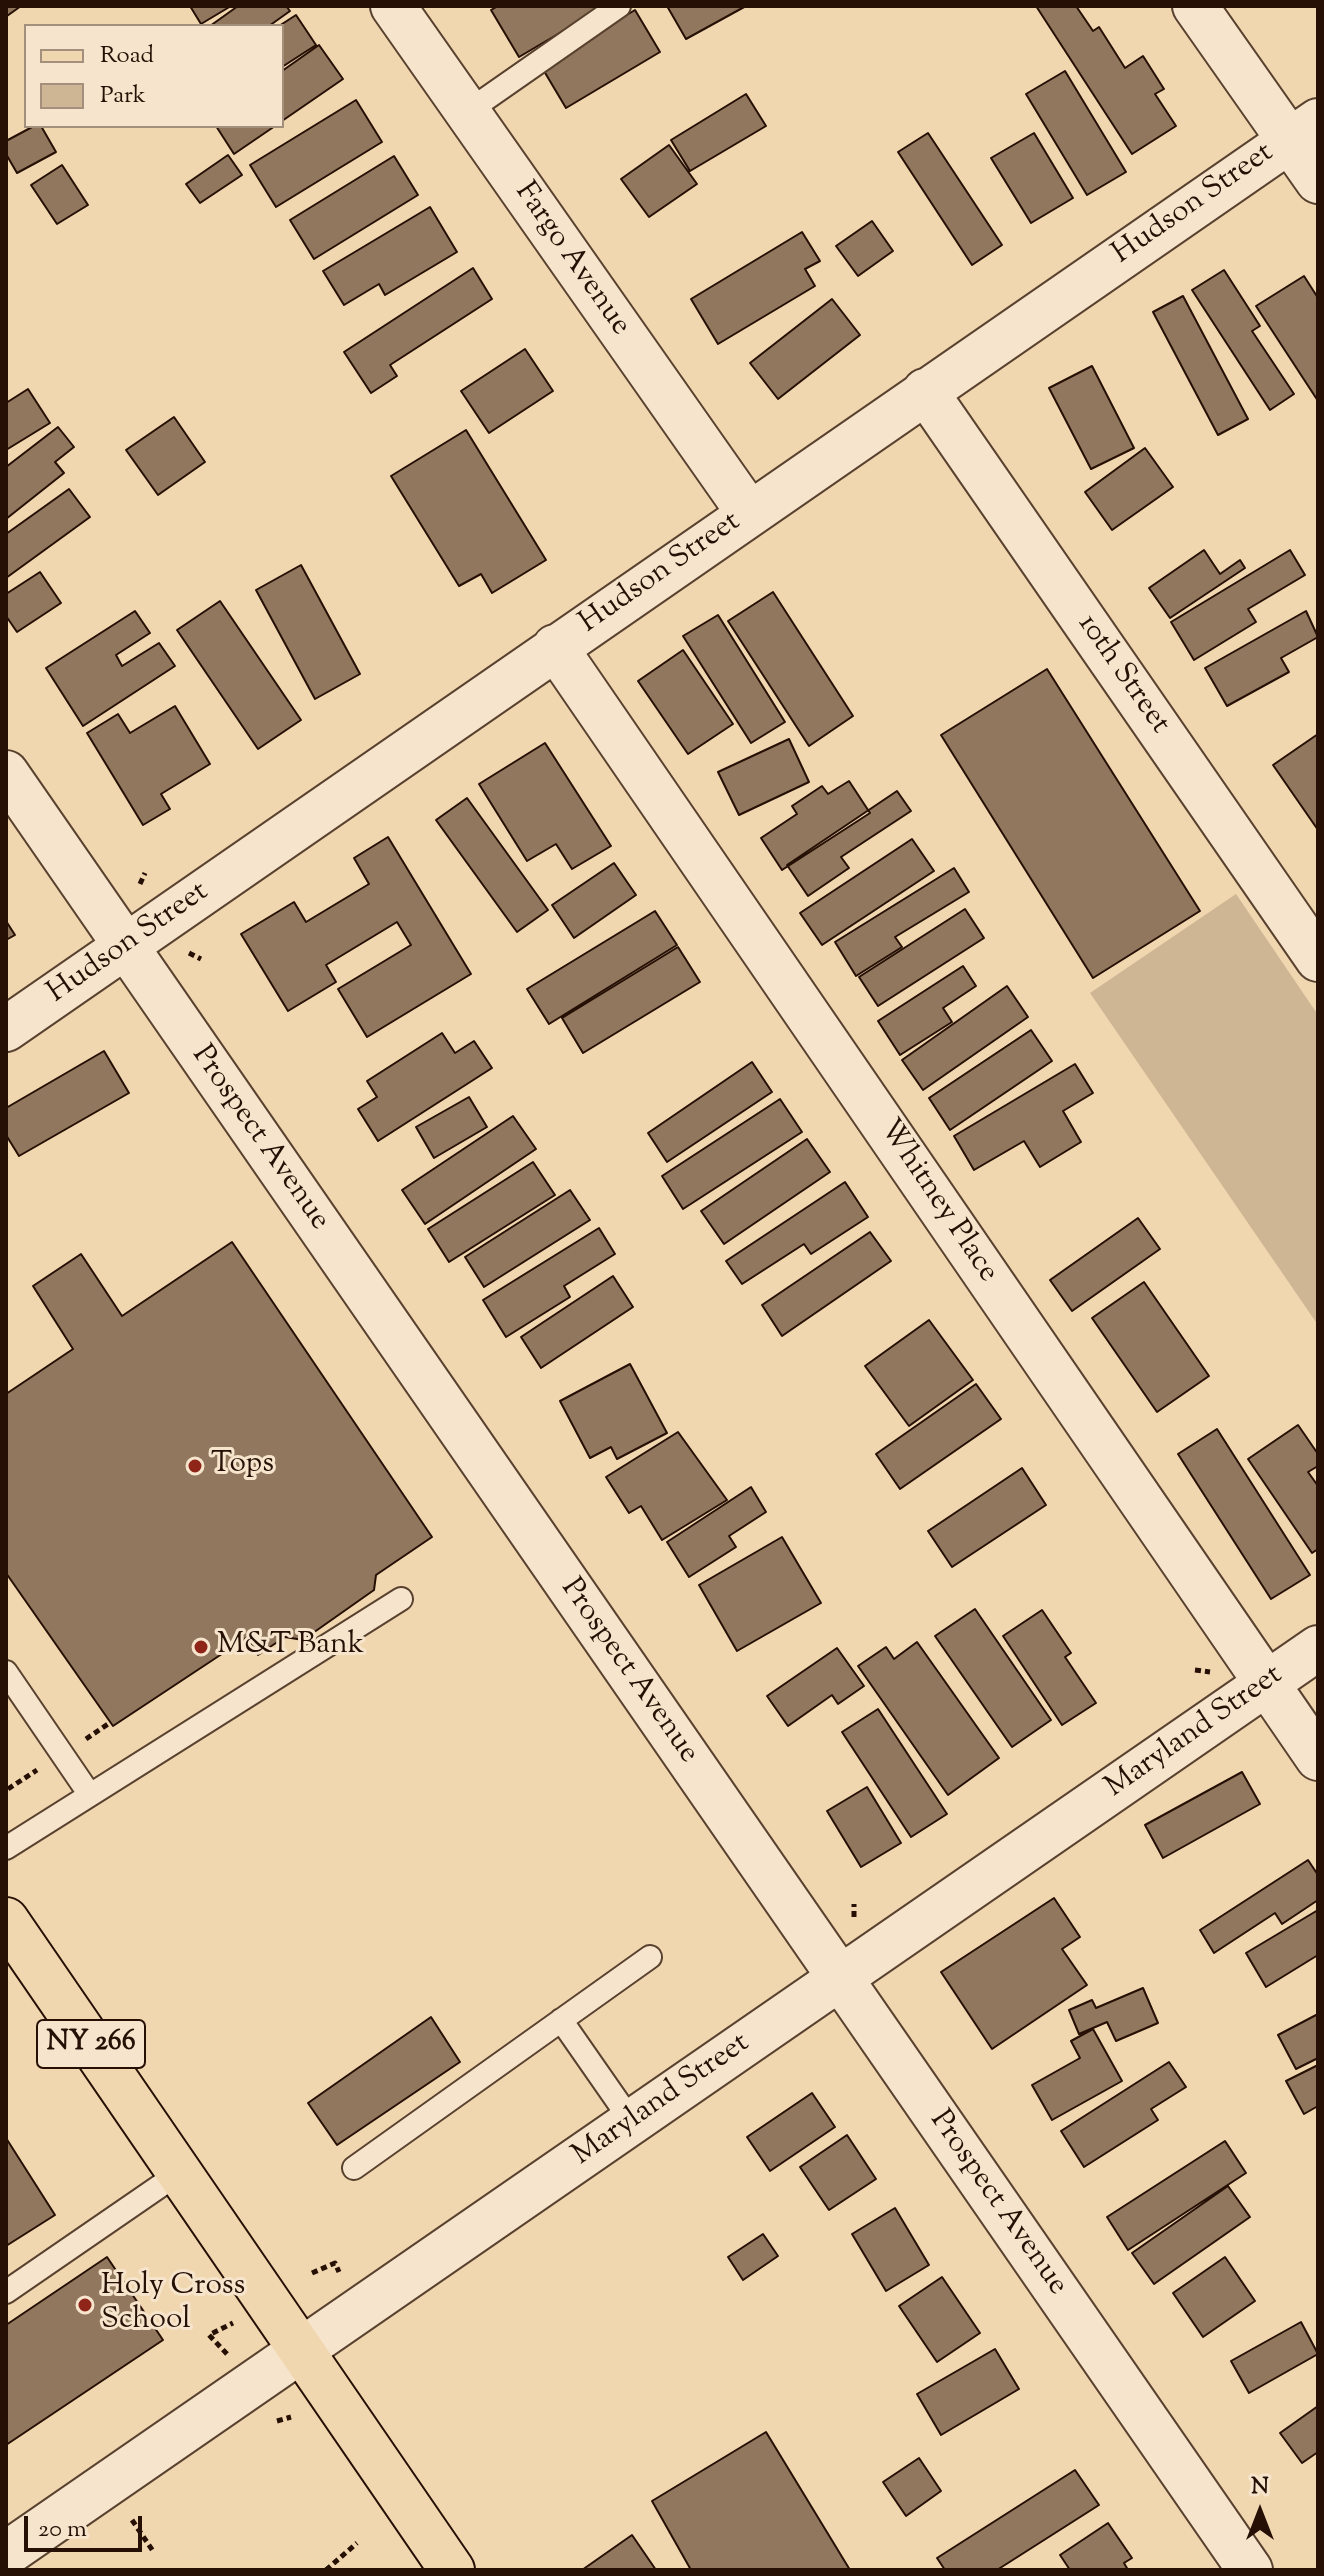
<!DOCTYPE html>
<html>
<head>
<meta charset="utf-8">
<style>
	body { margin:0 }
	#map { position:relative; width:1324px; height:2576px; overflow:hidden; background:#f1d7b0; font-family:"Sorts Mill Goudy",serif }
	canvas { display:block }
	.frame { position:absolute; inset:0; border:8px solid #260f04; pointer-events:none }
	.legend { position:absolute; left:24px; top:24px; width:260px; height:104px; box-sizing:border-box; background:#f6e5cc; border:2px solid #a38f7c; margin:0; padding:10px 14px; list-style:none; font-size:24px; color:#260f04 }
	.legend li { display:flex; align-items:center; gap:16px; height:40px }
	.legend b { width:40px; border:2px solid #a38f7c }
	.north { position:absolute; left:1220px; top:2472px; width:80px; height:80px; -webkit-text-stroke:6px #f6e5cc; paint-order:stroke; rotate:0deg; font-size:22px; font-weight:700; line-height:32px; text-align:center; color:#260f04 }
	.north::after { content:''; display:block; margin:auto; width:28px; height:36px; background:#260f04; clip-path:polygon(50% 0,100% 100%,50% 72%,0 100%) }
	.scale { position:absolute; left:24px; top:2516px; width:118px; height:36px; box-sizing:border-box; border:4px solid #260f04; border-top:0; padding-left:10px; font-size:24px; line-height:28px; white-space:nowrap; color:#260f04; -webkit-text-stroke:6px #f6e5cc; paint-order:stroke }
</style>
</head>
<body>
<div id="map">
<canvas width="1324" height="2576"></canvas>
<div class="frame"></div>
<ul class="legend">
<li><b style="height:10px;background:#f1d7b0"></b>Road</li>
<li><b style="height:22px;background:#ceb593"></b>Park</li>
</ul>
<div class="north">N</div>
<div class="scale">20 m</div>
</div>
<script>
const g = document.querySelector('canvas').getContext('2d');
g.lineJoin = 'round';
function fillPath(path, color) {
  g.fillStyle = color;
  g.fill(path, 'evenodd');
}
function trace(path, color, width, dash) {
  g.strokeStyle = color;
  g.lineWidth = width;
  g.lineCap = dash ? 'butt' : 'round';
  g.setLineDash(dash || []);
  g.stroke(path);
}
function drawText(font, color, halo, rows, align = 'center') {
  g.font = font + ' "Sorts Mill Goudy",serif';
  g.lineWidth = 6;
  g.setLineDash([]);
  g.textBaseline = 'middle';
  g.strokeStyle = halo;
  g.fillStyle = color;
  for (const [text, x, y, turn = 0] of rows) {
    g.save();
    g.translate(x, y);
    g.rotate((+turn || 0) * Math.PI / 180);
    g.textAlign = isNaN(turn) ? turn : align;
    if (halo) g.strokeText(text, 0, 0);
    g.fillText(text, 0, 0);
    g.restore();
  }
}
fillPath(new Path2D(`
	M1236,894L1318,1015V1325L1090,993Z`), '#ceb593');
const building = new Path2D(`
	M6,6H21L7,16Z
	M190,6H231L201,24Z
	M238,6H286L290,11L269,26H210Z
	M498,6H595L597,11L519,57L491,10Z
	M667,6H746L686,39Z
	M1036,6H1076L1093,31L1099,27L1125,68L1143,56L1164,89L1155,94L1176,126L1132,154Z
	M635,10L660,52L566,108L541,66Z
	M296,15L316,45L282,67L279,26Z
	M319,45L343,79L282,121V71Z
	M1065,71L1126,172L1087,195L1026,94Z
	M746,94L766,126L690,171L671,140Z
	M356,100L382,142L276,207L250,165Z
	M34,126H41L56,152L17,173L6,154V141Z
	M216,126H275L234,154Z
	M928,133L1002,245L972,265L898,152Z
	M1034,133L1073,198L1031,223L991,158Z
	M669,145L697,184L649,217L621,179Z
	M228,155L242,175L200,203L186,184Z
	M394,156L418,195L314,259L290,220Z
	M62,165L88,205L57,224L31,185Z
	M430,207L457,252L385,295L379,284L344,305L323,271Z
	M872,221L893,251L858,276L836,246Z
	M802,232L820,261L805,269L815,286L718,344L691,299Z
	M473,268L492,299L390,365L397,376L371,393L344,352Z
	M1224,270L1260,326L1252,331L1294,394L1270,410L1192,290Z
	M1304,276L1318,298V401L1256,306Z
	M1183,296L1248,419L1218,435L1153,312Z
	M832,299L860,335L778,399L750,363Z
	M525,349L553,391L489,433L461,391Z
	M1092,366L1134,448L1091,469L1049,388Z
	M28,389L50,423L6,450V403Z
	M174,417L205,462L158,495L126,450Z
	M58,427L74,447L55,462L64,473L6,519V467Z
	M466,430L546,560L492,593L481,574L459,586L391,476Z
	M1145,448L1173,487L1112,530L1085,492Z
	M69,489L90,517L6,578V534Z
	M1204,550L1220,574L1240,560L1245,568L1170,618L1149,588Z
	M1290,550L1305,575L1248,609L1256,622L1194,660L1171,622Z
	M301,565L360,674L315,699L256,590Z
	M40,572L61,603L17,632L6,616V594Z
	M773,592L853,716L809,746L728,621Z
	M220,601L301,720L258,749L177,630Z
	M135,611L150,633L116,655L122,666L159,643L175,666L83,726L46,668Z
	M1306,611L1318,637L1281,658L1289,672L1227,706L1205,668Z
	M718,615L785,722L751,743L683,636Z
	M683,650L733,724L688,754L638,681Z
	M1047,669L1200,911L1093,978L941,735Z
	M175,706L210,764L161,794L170,809L143,825L87,733L118,714L130,733Z
	M1318,734V830L1273,765Z
	M789,739L809,782L739,815L718,772Z
	M545,743L611,846L572,869L556,844L527,861L479,784Z
	M849,781L870,813L782,870L761,838L797,814L792,806L822,786L828,794Z
	M897,791L911,811L841,857L849,868L808,896L787,865Z
	M467,798L548,910L517,932L436,820Z
	M388,837L471,974L367,1037L338,989L411,945L397,922L326,965L336,982L288,1011L241,934L294,902L306,922L369,884L354,858Z
	M912,839L934,871L822,945L800,913Z
	M614,863L636,895L574,938L552,905Z
	M954,868L969,892L895,937L902,947L856,976L835,942Z
	M965,909L984,938L878,1006L859,977Z
	M655,911L677,945L549,1024L527,989Z
	M6,921L15,935L6,940Z
	M678,947L700,982L583,1053L562,1018Z
	M963,966L976,986L943,1008L952,1022L900,1055L878,1021Z
	M1007,986L1028,1017L923,1090L902,1060Z
	M1031,1030L1052,1061L950,1130L929,1098Z
	M442,1033L455,1053L474,1041L492,1068L378,1141L358,1109L377,1097L367,1081Z
	M104,1051L129,1093L19,1156L6,1135V1108Z
	M752,1062L772,1092L667,1162L648,1133Z
	M1075,1064L1093,1093L1063,1111L1081,1142L1040,1167L1024,1141L974,1170L954,1136Z
	M469,1097L487,1127L434,1158L416,1127Z
	M780,1099L802,1132L683,1209L662,1176Z
	M513,1116L536,1149L425,1224L402,1190Z
	M807,1139L830,1172L724,1244L701,1211Z
	M533,1162L555,1195L449,1262L428,1229Z
	M845,1182L868,1217L811,1254L804,1244L742,1284L726,1261Z
	M570,1190L590,1220L484,1287L465,1257Z
	M1138,1218L1160,1249L1072,1311L1050,1280Z
	M599,1228L615,1254L564,1286L570,1297L506,1337L483,1300Z
	M870,1232L891,1261L782,1336L762,1305Z
	M232,1242L432,1537L376,1575L374,1590L303,1640L285,1637L258,1655L246,1638L113,1726L6,1573V1394L73,1349L33,1286L81,1254L122,1316Z
	M613,1276L633,1307L541,1368L521,1337Z
	M1144,1282L1209,1376L1157,1412L1092,1318Z
	M929,1320L973,1380L909,1426L865,1366Z
	M630,1364L667,1433L617,1459L611,1447L590,1458L560,1401Z
	M976,1384L1001,1419L900,1489L876,1454Z
	M1298,1425L1318,1454V1466L1308,1472L1318,1486V1549L1312,1553L1248,1459Z
	M1217,1429L1310,1575L1271,1599L1178,1454Z
	M678,1432L727,1500L662,1540L641,1506L629,1513L606,1477Z
	M1022,1468L1046,1505L952,1567L928,1531Z
	M751,1487L766,1512L729,1536L736,1547L689,1577L667,1542Z
	M782,1537L821,1603L737,1651L699,1585Z
	M975,1609L1051,1720L1012,1747L935,1636Z
	M1042,1610L1071,1653L1065,1657L1096,1703L1062,1725L1003,1636Z
	M917,1642L999,1758L948,1795L858,1666L886,1647L894,1659Z
	M837,1648L864,1686L838,1704L832,1695L788,1726L767,1696Z
	M878,1709L947,1814L911,1837L842,1732Z
	M1242,1772L1260,1804L1163,1858L1145,1825Z
	M867,1787L901,1843L861,1867L827,1811Z
	M1308,1860L1318,1875V1900L1282,1924L1275,1913L1214,1953L1200,1930Z
	M1054,1898L1080,1937L1062,1949L1087,1985L992,2049L941,1972Z
	M1318,1910V1955L1266,1987L1246,1953Z
	M1143,1988L1158,2023L1116,2041L1107,2022L1079,2034L1069,2010L1092,2000L1096,2008Z
	M1318,2014V2058L1296,2069L1278,2035Z
	M431,2017L460,2062L337,2145L308,2103Z
	M1093,2029L1122,2081L1052,2120L1032,2085L1080,2058L1071,2041Z
	M1169,2062L1186,2087L1151,2109L1158,2120L1084,2167L1061,2131Z
	M1318,2065V2106L1304,2114L1286,2081Z
	M812,2093L835,2127L770,2171L747,2137Z
	M847,2135L876,2179L829,2210L800,2167Z
	M6,2138L55,2215L6,2246Z
	M1225,2141L1246,2173L1128,2250L1107,2217Z
	M1228,2186L1250,2217L1154,2284L1132,2253Z
	M895,2208L929,2265L886,2291L852,2234Z
	M763,2234L778,2256L743,2280L728,2257Z
	M107,2257L163,2340L6,2445V2325Z
	M1225,2257L1255,2301L1203,2337L1173,2293Z
	M942,2277L980,2333L937,2362L899,2306Z
	M1301,2322L1318,2354L1249,2393L1231,2361Z
	M995,2349L1019,2389L941,2435L917,2394Z
	M1318,2406V2452L1302,2463L1280,2433Z
	M766,2432L850,2570H691L652,2501Z
	M919,2458L941,2491L906,2516L883,2482Z
	M1075,2470L1099,2505L997,2570H945L937,2558Z
	M1108,2523L1132,2558L1124,2563L1128,2570H1070L1060,2555Z
	M632,2535L656,2570H582Z`);
fillPath(building, '#90775d');
trace(building, '#260f04', 2);
const lane = new Path2D(`
	M467,112L619,6
	M6,1672L90,1795
	M6,1848L401,1599
	M561,2020L632,2122
	M354,2168L650,1957
	M6,2292L179,2173`);
const street = new Path2D(`
	M393,6L749,513
	M1195,6L1318,181
	M925,391L1318,959
	M555,647L1318,1758
	M6,773L1250,2570
	M6,1029L1318,121
	M6,2554L1318,1648`);
const primary = new Path2D(`
	M6,1920L452,2570`);
trace(lane, '#59412f', 26);
trace(street, '#59412f', 48);
trace(primary, '#260f04', 48);
trace(new Path2D(`
	M140,884L145,873
	M189,953L201,959
	M1195,1670L1210,1672
	M86,1739L108,1724
	M8,1789L37,1770
	M854,1917V1904
	M312,2273L335,2263L339,2272
	M227,2354L209,2335L233,2323
	M277,2421L291,2417
	M132,2520L153,2551
	M326,2570L357,2543`), '#260f04', 5, [6, 4]);
trace(lane, '#f6e5cc', 22);
trace(street, '#f6e5cc', 44);
trace(primary, '#f1d7b0', 44);
for (const [x, y, r, color] of [
	[195,1466,8,"#8f2418"],
	[201,1647,8,"#8f2418"],
	[85,2305,8,"#8f2418"]
]) {
  const dot = new Path2D();
  dot.arc(x, y, r, 0, 2 * Math.PI);
  g.fillStyle = color;
  g.fill(dot);
  trace(dot, '#f6e5cc', 3);
}
for (const [x, y, w] of [
	[91,2044,108]
]) {
  const box = new Path2D();
  box.roundRect(x - w / 2, y - 24, w, 48, 6);
  g.fillStyle = '#f6e5cc';
  g.fill(box);
  trace(box, '#260f04', 2);
}
drawText('bold 28px', '#260f04', null, [
	["NY 266",91,2044]
]);
drawText('30px', '#260f04', '#f6e5cc', [
	["Hudson Street",1194,205,-35],
	["Fargo Avenue",571,260,55],
	["Hudson Street",661,574,-35],
	["10th Street",1122,675,55],
	["Hudson Street",129,944,-35],
	["Prospect Avenue",259,1139,55],
	["Whitney Place",937,1202,56],
	["Prospect Avenue",628,1672,55],
	["Maryland Street",1195,1733,-35],
	["Maryland Street",662,2101,-35],
	["Prospect Avenue",997,2204,55]
]);
drawText('30px', '#260f04', '#f6e5cc', [
	["Tops",211,1466],
	["M&T Bank",217,1647],
	["Holy Cross",101,2288],
	["School",101,2322]
], 'left');
</script>
</body>
</html>
